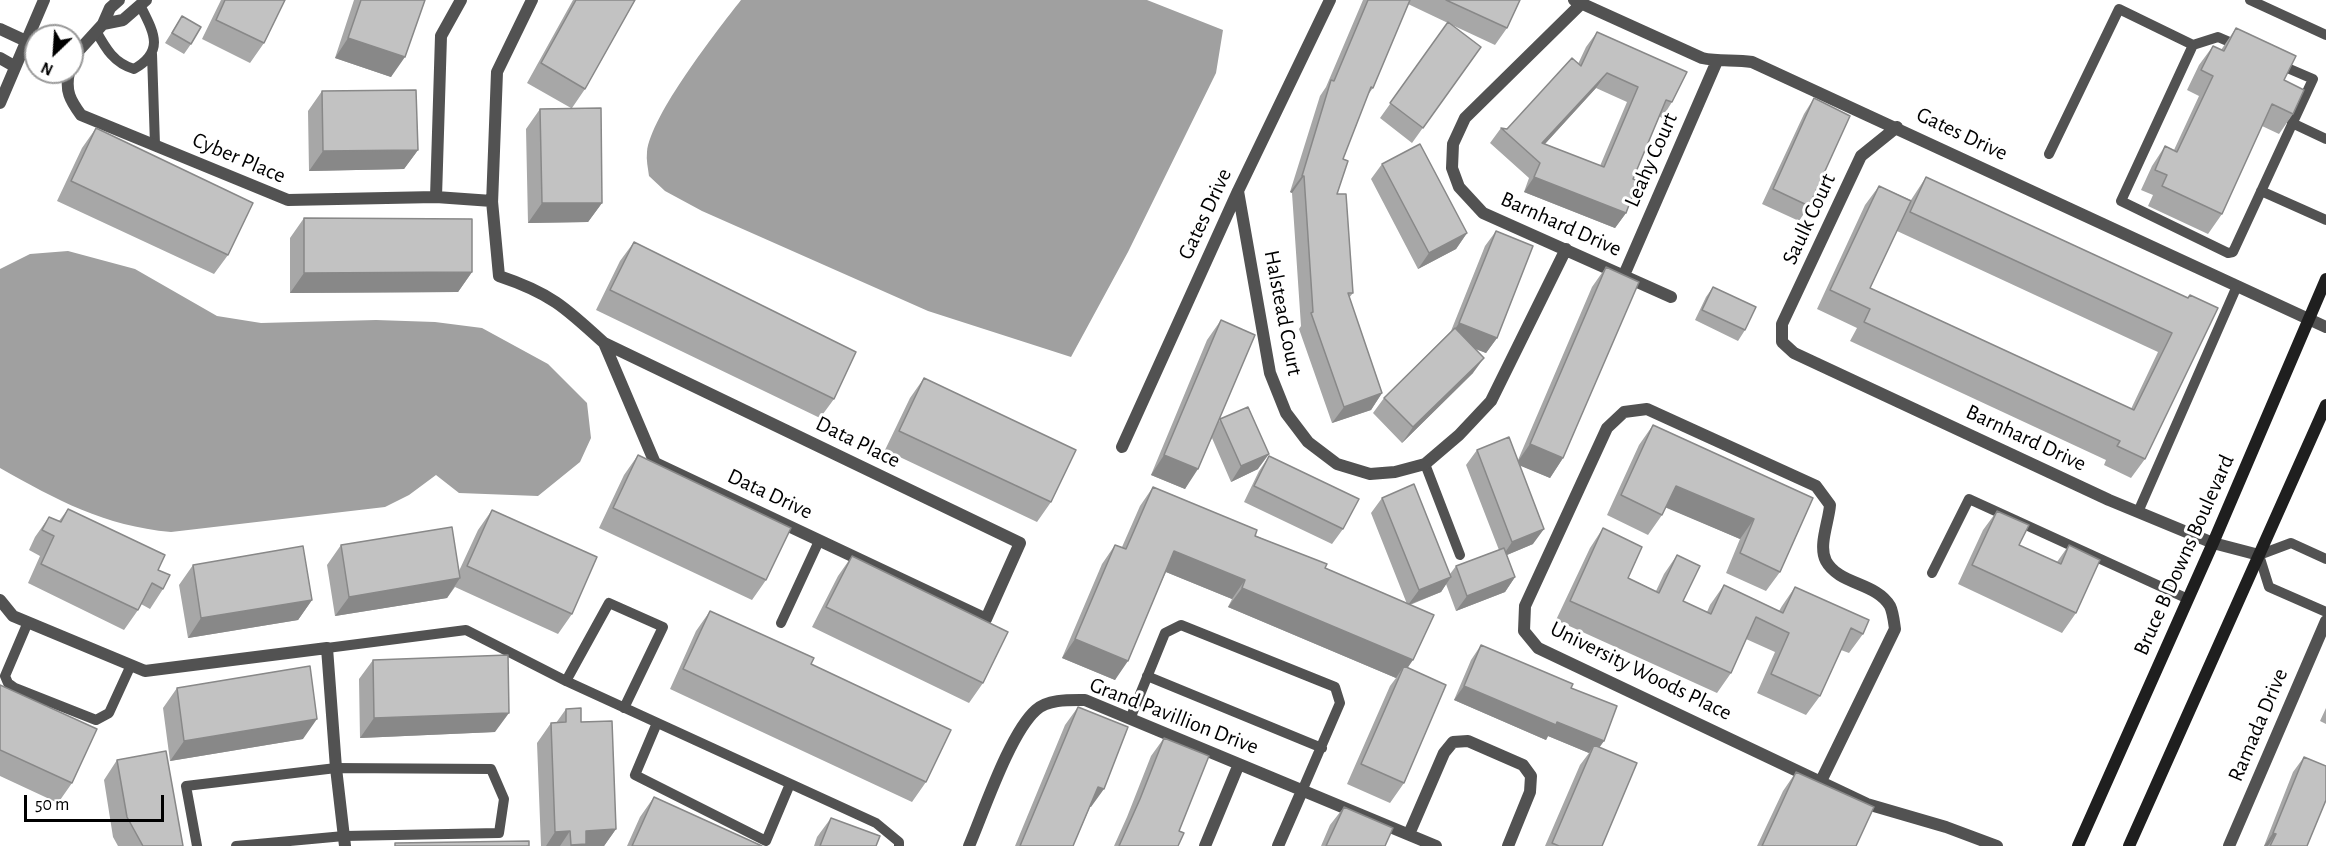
<!DOCTYPE html>
<html>
<head>
<meta charset="utf-8">
<style>
	body { margin:0 }
	#map { position:relative; width:2326px; height:846px; overflow:hidden; background:#fff; font-family:"Alegreya Sans",sans-serif }
	canvas { display:block }
	.north { position:absolute; left:24px; top:24px; width:60px; height:60px; box-sizing:border-box; background:#fff; border:2px solid #999; border-radius:50%; rotate:205deg; font-size:16px; font-weight:700; line-height:24px; text-align:center; color:#000 }
	.north::after { content:''; display:block; margin:auto; width:21px; height:27px; background:#000; clip-path:polygon(50% 0,100% 100%,50% 72%,0 100%) }
	.scale { position:absolute; left:24px; top:795px; width:140px; height:27px; box-sizing:border-box; border:3px solid #000; border-top:0; padding-left:8px; font-size:18px; line-height:21px; white-space:nowrap; color:#000; -webkit-text-stroke:4px #fff; paint-order:stroke }
</style>
</head>
<body>
<div id="map">
<canvas width="2326" height="846"></canvas>
<div class="north">N</div>
<div class="scale">50 m</div>
</div>
<script>
const g = document.querySelector('canvas').getContext('2d');
g.lineJoin = 'round';
function fillPath(path, color) {
  g.fillStyle = color;
  g.fill(path, 'evenodd');
}
function trace(path, color, width, dash) {
  g.strokeStyle = color;
  g.lineWidth = width;
  g.lineCap = dash ? 'butt' : 'round';
  g.setLineDash(dash || []);
  g.stroke(path);
}
function drawText(font, color, halo, rows, align = 'center') {
  g.font = font + ' "Alegreya Sans",sans-serif';
  g.lineWidth = 6;
  g.setLineDash([]);
  g.textBaseline = 'middle';
  g.strokeStyle = halo;
  g.fillStyle = color;
  for (const [text, x, y, turn = 0] of rows) {
    g.save();
    g.translate(x, y);
    g.rotate((+turn || 0) * Math.PI / 180);
    g.textAlign = isNaN(turn) ? turn : align;
    if (halo) g.strokeText(text, 0, 0);
    g.fillText(text, 0, 0);
    g.restore();
  }
}
fillPath(new Path2D(`
	M741,0H1147L1223,30L1216,73L1128,252L1071,357L928,311L702,211L665,191L649,176C648,168 646,160 647,152C651,115 716,32 741,0Z
	M68,251L135,269L217,316L261,323L376,320L435,322L482,328L548,364L587,403L591,438L580,462L538,496L459,493L436,475L409,495L385,507L171,532C104,526 57,500 0,468V269L30,254Z`), '#a0a0a0');
trace(new Path2D(`
	M2250,0L2326,35
	M96,31C106,49 114,63 134,69C166,51 153,31 140,5
	M2193,45L2121,201L2228,253L2233,252L2313,79L2278,64
	M152,54L155,145
	M2292,123L2326,139
	M2049,154L2119,9L2193,45L2218,37L2239,46
	M2261,191L2326,220
	M1425,464L1460,555
	M2138,512L2237,286
	M2326,559L2291,543L2259,555L2269,587L2326,612
	M1932,573L1969,499L2188,599
	M28,622L5,676L8,683L15,688L96,720L109,713L131,665
	M781,623L819,541
	M327,648L466,630L566,681L876,823L899,842V846
	M1147,676L1322,748
	M566,681L609,603L663,627L624,708
	M1130,719L1165,633L1181,625L1335,687L1340,703L1302,791
	M657,723L635,775L766,841L790,784
	M197,846L186,786L336,768L491,769L504,799L499,833L344,836L236,846`), '#525252', 10);
trace(new Path2D(`
	M461,0L441,36L436,197L492,201L499,276C550,293 565,307 604,343L1020,543L986,619L655,463L604,343
	M1574,0L1702,58C1719,62 1735,59 1752,62L2326,327
	M1581,4L1465,118L1453,144L1452,168L1459,187L1483,213L1671,297
	M103,24L123,20L146,0
	M0,29L26,41
	M0,58L14,66
	M72,58L103,24L110,8L119,0
	M69,72C65,91 70,100 81,115L288,200L436,197
	M0,103L44,0
	M1897,127L1861,156L1782,324V342L1794,353L2109,500L2213,543L2259,555
	M1238,191L1270,373L1286,413L1308,442L1337,464L1370,474L1395,472L1425,464L1459,435L1491,401L1566,249
	M492,204L497,72L532,0
	M1624,275L1717,61
	M1122,447L1238,191L1330,0
	M0,600L13,616L145,671L327,648L336,768L345,846
	M1821,781L1895,629C1894,622 1893,612 1890,606C1876,582 1839,585 1826,561C1818,546 1829,521 1830,505L1816,486L1647,409L1624,412L1607,428L1525,606L1524,631L1538,648L1867,804L1946,827L1997,846
	M1409,834L1444,753L1453,742L1468,741L1523,765L1531,776L1530,792L1508,846
	M969,846C984,811 1010,733 1036,710C1048,699 1070,700 1085,700L1436,846
	M1205,846L1239,764
	M1278,846L1302,791
	M2229,846L2326,621`), '#525252', 12);
trace(new Path2D(`
	M2078,846L2213,543L2326,279
	M2129,846L2326,405`), '#1f1f1f', 12);
fillPath(new Path2D(`
	M221,0H285L264,43L250,63L202,39Z
	M354,0H425L391,77L335,58Z
	M573,0H635L585,89L572,108L602,203L588,222L528,223L526,129L540,109L571,108L527,83Z
	M1363,0H1520L1507,28L1495,45L1450,24L1481,47L1412,143L1380,118L1448,23L1408,4L1373,88L1367,96L1343,159L1337,194L1353,293L1349,298L1382,393L1371,410L1332,423L1299,329L1301,326L1292,193L1290,192L1320,96L1326,87Z
	M182,16L191,44L184,54L165,43Z
	M2236,28L2284,80L2293,114L2279,134L2262,126L2222,214L2208,234L2148,206L2153,195L2141,190L2152,166L2165,146L2174,150L2199,96L2187,90L2199,65L2213,46L2221,50Z
	M1597,32L1672,102L1662,118L1659,116L1633,179L1626,213L1615,228L1524,192L1529,178L1490,143L1501,128L1507,129L1578,64L1586,47ZM1596,88L1627,102L1600,166L1545,144Z
	M322,91L418,150L404,169L309,171L308,111Z
	M1814,98L1809,206L1799,221L1762,204L1804,114Z
	M96,128L228,255L214,274L57,201L82,148Z
	M1382,164L1467,233L1456,249L1418,269L1371,179Z
	M1926,177L2188,298L2190,295L2145,459L2131,478L2104,465L2106,460L1850,341L1857,328L1817,309L1865,205L1879,186L1911,200ZM1897,231L2158,352L2131,409L1870,288Z
	M304,218L472,272L458,292L290,293V238Z
	M1496,231L1497,338L1486,353L1475,349L1473,373L1402,443L1373,413L1384,398L1451,331L1485,246Z
	M634,242L834,399L820,418L596,310L620,261Z
	M1606,267L1563,458L1550,478L1520,465L1533,544L1507,555L1515,577L1505,592L1456,611L1446,584L1441,592L1410,605L1404,783L1390,803L1347,784L1390,686L1396,678L1228,607L1232,599L1166,572L1115,680L1062,658L1102,564L1115,545L1122,547L1140,506L1153,487L1325,568L1407,604L1371,513L1382,498L1450,574L1456,566L1499,550L1466,465L1477,450L1518,460L1592,287Z
	M1713,287L1745,330L1738,341L1695,320L1706,297Z
	M1221,320L1219,422L1220,419L1258,469L1231,482L1212,438L1185,489L1151,475L1207,340Z
	M924,378L1051,502L1037,522L885,450L910,398Z
	M1653,425L1813,498L1780,572L1766,591L1726,573L1740,539L1666,507L1662,515L1648,535L1607,515L1639,445Z
	M638,455L766,580L752,600L599,528L624,475Z
	M1269,456L1343,529L1332,544L1244,502L1259,471Z
	M68,509L158,570L163,589L150,609L141,604L138,610L124,630L28,583L40,556L29,550L35,537L49,517L59,521Z
	M492,510L572,614L558,634L455,587L447,598L335,616L327,565L341,545L459,571L478,530Z
	M1997,511L2019,545L2057,562L2069,545L2076,613L2062,633L1958,584L1983,530Z
	M1603,528L1628,578L1656,591L1664,574L1677,555L1683,601L1707,612L1710,605L1724,585L1779,611L1782,606L1795,587L1863,634L1849,653L1841,650L1820,696L1806,715L1757,693L1775,652L1746,639L1731,673L1717,693L1556,620L1590,548Z
	M852,556L983,683L969,703L812,627L838,576Z
	M193,565L312,600L298,620L188,638L179,585Z
	M710,611L811,664L926,782L912,802L670,689L696,631Z
	M1481,645L1571,688L1604,741L1599,747L1602,846H1545L1580,765L1589,753L1548,736L1546,740L1454,700L1471,660Z
	M373,660L495,732L360,738L359,679Z
	M0,685L72,783L58,803L0,776Z
	M177,688L303,739L170,761L163,708Z
	M1078,707L1091,807H1090L1073,846H1015L1065,725Z
	M2326,708V724L2320,721Z
	M566,709L581,722L616,829L604,846H541L537,743L551,723H556Z
	M1164,738L1179,831L1178,846H1114L1127,817L1151,756Z
	M2304,757L2307,846H2264L2293,772Z
	M117,760L183,846H118L113,837L104,780Z
	M1796,772L1856,846H1757L1783,791Z
	M654,797L762,846H627L640,817Z
	M1344,807L1385,846H1321L1330,825Z
	M831,818L876,846H814L817,837Z`), '#a7a7a7');
fillPath(new Path2D(`
	M348,38L405,57L391,77L335,58Z
	M1607,73L1596,88L1532,158L1542,143Z
	M418,150L404,169L309,171L323,151Z
	M1302,176H1304L1292,193L1290,192Z
	M1534,177L1626,213L1615,228L1524,192Z
	M542,203H602L588,222L528,223Z
	M1467,233L1456,249L1418,269L1429,253Z
	M472,272L458,292L290,293L304,273Z
	M1459,323L1497,338L1486,353L1449,338Z
	M1484,358L1473,373L1402,443L1413,427Z
	M1382,393L1371,410L1332,423L1344,407Z
	M1530,444L1563,458L1550,478L1516,464Z
	M1269,454L1258,469L1231,482L1241,466Z
	M1164,455L1198,469L1185,489L1151,475Z
	M1676,486L1754,519L1740,539L1662,506Z
	M1544,529L1533,544L1502,557L1512,542Z
	M1174,551L1245,580L1232,599L1161,570Z
	M1451,577L1441,592L1408,605L1419,590Z
	M1515,577L1505,592L1456,611L1467,596Z
	M460,578L447,598L335,616L349,597Z
	M1242,588L1413,660L1400,679L1404,666L1396,678L1228,607Z
	M312,600L298,620L188,638L201,618Z
	M1075,639L1128,661L1115,680L1062,658Z
	M1464,686L1557,722L1604,741L1594,755V745L1589,753L1548,736L1546,740L1454,700Z
	M509,713L495,732L360,738L374,718Z
	M317,719L303,739L170,761L184,741Z
	M1098,787L1104,789L1091,807L1085,805Z
	M616,829L604,846H570L586,831Z
	M570,831L560,846H546L555,832Z
	M2273,833L2276,834L2268,846H2264Z`), '#888');
const building = new Path2D(`
	M225,0H285L264,43L216,20Z
	M361,0H425L405,57L348,38Z
	M576,0H635L585,89L541,63Z
	M1368,0H1410L1373,88L1371,87L1343,159L1348,161L1337,194H1346L1353,293H1348L1382,393L1344,407L1311,313L1313,312L1304,176H1302L1331,80L1334,81Z
	M1446,0H1520L1507,28Z
	M182,16L201,27L191,44L172,33Z
	M1448,22L1481,47L1423,128L1390,103Z
	M2236,28L2296,56L2284,80L2304,90L2293,114L2272,104L2222,214L2162,186L2167,175L2155,170L2165,146L2177,152L2213,76L2201,70L2213,46L2224,51Z
	M1597,32L1687,72L1672,102L1666,100L1633,179L1638,181L1626,213L1534,177L1540,163L1501,128L1507,129L1572,58L1581,66ZM1607,73L1638,87L1604,167L1542,143Z
	M416,90L418,150L323,151L322,91Z
	M1814,98L1850,116L1809,206L1773,189Z
	M601,108L602,203H542L540,109Z
	M96,128L253,203L228,255L71,181Z
	M1420,144L1467,233L1429,253L1382,164Z
	M1926,177L2188,298L2190,295L2218,308L2145,459L2117,446L2120,441L1864,322L1870,309L1830,290L1879,186L1911,201L1870,288L2134,410L2172,333L1910,212Z
	M304,218L472,219V272L304,273Z
	M1496,231L1533,246L1497,338L1459,323Z
	M634,242L856,352L834,399L610,290Z
	M1606,267L1639,282L1563,458L1530,444Z
	M1713,287L1756,307L1745,330L1702,310Z
	M1221,320L1255,335L1198,469L1164,455Z
	M1455,328L1484,358L1413,427L1384,398Z
	M924,378L1076,450L1051,502L899,431Z
	M1248,407L1269,454L1241,466L1220,419Z
	M1653,425L1813,498L1780,572L1740,553L1754,519L1676,486L1662,515L1621,495Z
	M1509,437L1544,529L1512,542L1477,450Z
	M638,455L791,528L766,580L613,508Z
	M1269,456L1359,499L1343,529L1254,486Z
	M1414,484L1451,577L1419,590L1382,498Z
	M1153,487L1257,530L1255,536L1327,564L1325,568L1434,615L1413,660L1242,588L1245,580L1174,551L1128,661L1075,639L1115,545L1126,549Z
	M68,509L165,555L158,570L170,575L163,589L152,583L138,610L41,564L54,536L42,530L49,517L61,522Z
	M492,510L597,557L572,614L467,566Z
	M1997,511L2029,525L2019,545L2061,564L2069,545L2100,560L2076,613L1972,565Z
	M452,527L460,578L349,597L341,545Z
	M1603,528L1642,547L1628,578L1659,593L1677,555L1700,566L1683,601L1711,614L1724,585L1783,613L1795,587L1869,620L1863,634L1851,628L1820,696L1771,674L1789,633L1756,617L1731,673L1570,601Z
	M303,546L312,600L201,618L193,565Z
	M1504,548L1515,577L1467,596L1456,566Z
	M852,556L1008,632L983,683L826,607Z
	M710,611L814,658L811,664L951,730L926,782L683,669Z
	M1481,645L1573,684L1571,688L1617,706L1604,741L1557,722L1556,725L1464,686Z
	M508,655L509,713L374,718L373,660Z
	M310,666L317,719L184,741L177,688Z
	M1404,666L1446,685L1404,783L1361,764Z
	M0,685L97,729L72,783L0,750Z
	M1078,707L1128,727L1104,789L1098,787L1073,846H1020Z
	M581,708V722L612,721L616,829L586,831V844L571,845L570,831L555,832L551,723L566,722V709Z
	M1164,738L1209,756L1179,831L1184,833L1178,846H1119L1140,799Z
	M1594,745L1637,763L1602,846H1559L1552,843Z
	M166,751L183,846H143L127,817L117,760Z
	M2304,757L2326,766V800L2307,846H2270L2276,834L2273,833Z
	M1796,772L1874,807L1856,846H1762Z
	M654,797L762,846H632Z
	M1344,807L1393,828L1385,846H1326Z
	M831,818L880,836L876,846H820Z
	M529,841V846H395V843Z`);
fillPath(building, '#c2c2c2');
trace(building, '#888', 1.5);
drawText('22px', '#000', '#fff', [
	["Gates Drive",1962,134,25],
	["Cyber Place",239,158,23],
	["Leahy Court",1651,160,-66],
	["Gates Drive",1205,214,-65],
	["Saulk Court",1809,219,-65],
	["Barnhard Drive",1561,224,24],
	["Halstead Court",1283,313,79],
	["Barnhard Drive",2026,438,25],
	["Data Place",858,442,26],
	["Data Drive",770,494,25],
	["Bruce B Downs Boulevard",2184,555,-66],
	["University Woods Place",1641,671,26],
	["Grand Pavillion Drive",1174,716,21],
	["Ramada Drive",2258,725,-67]
]);
</script>
</body>
</html>
